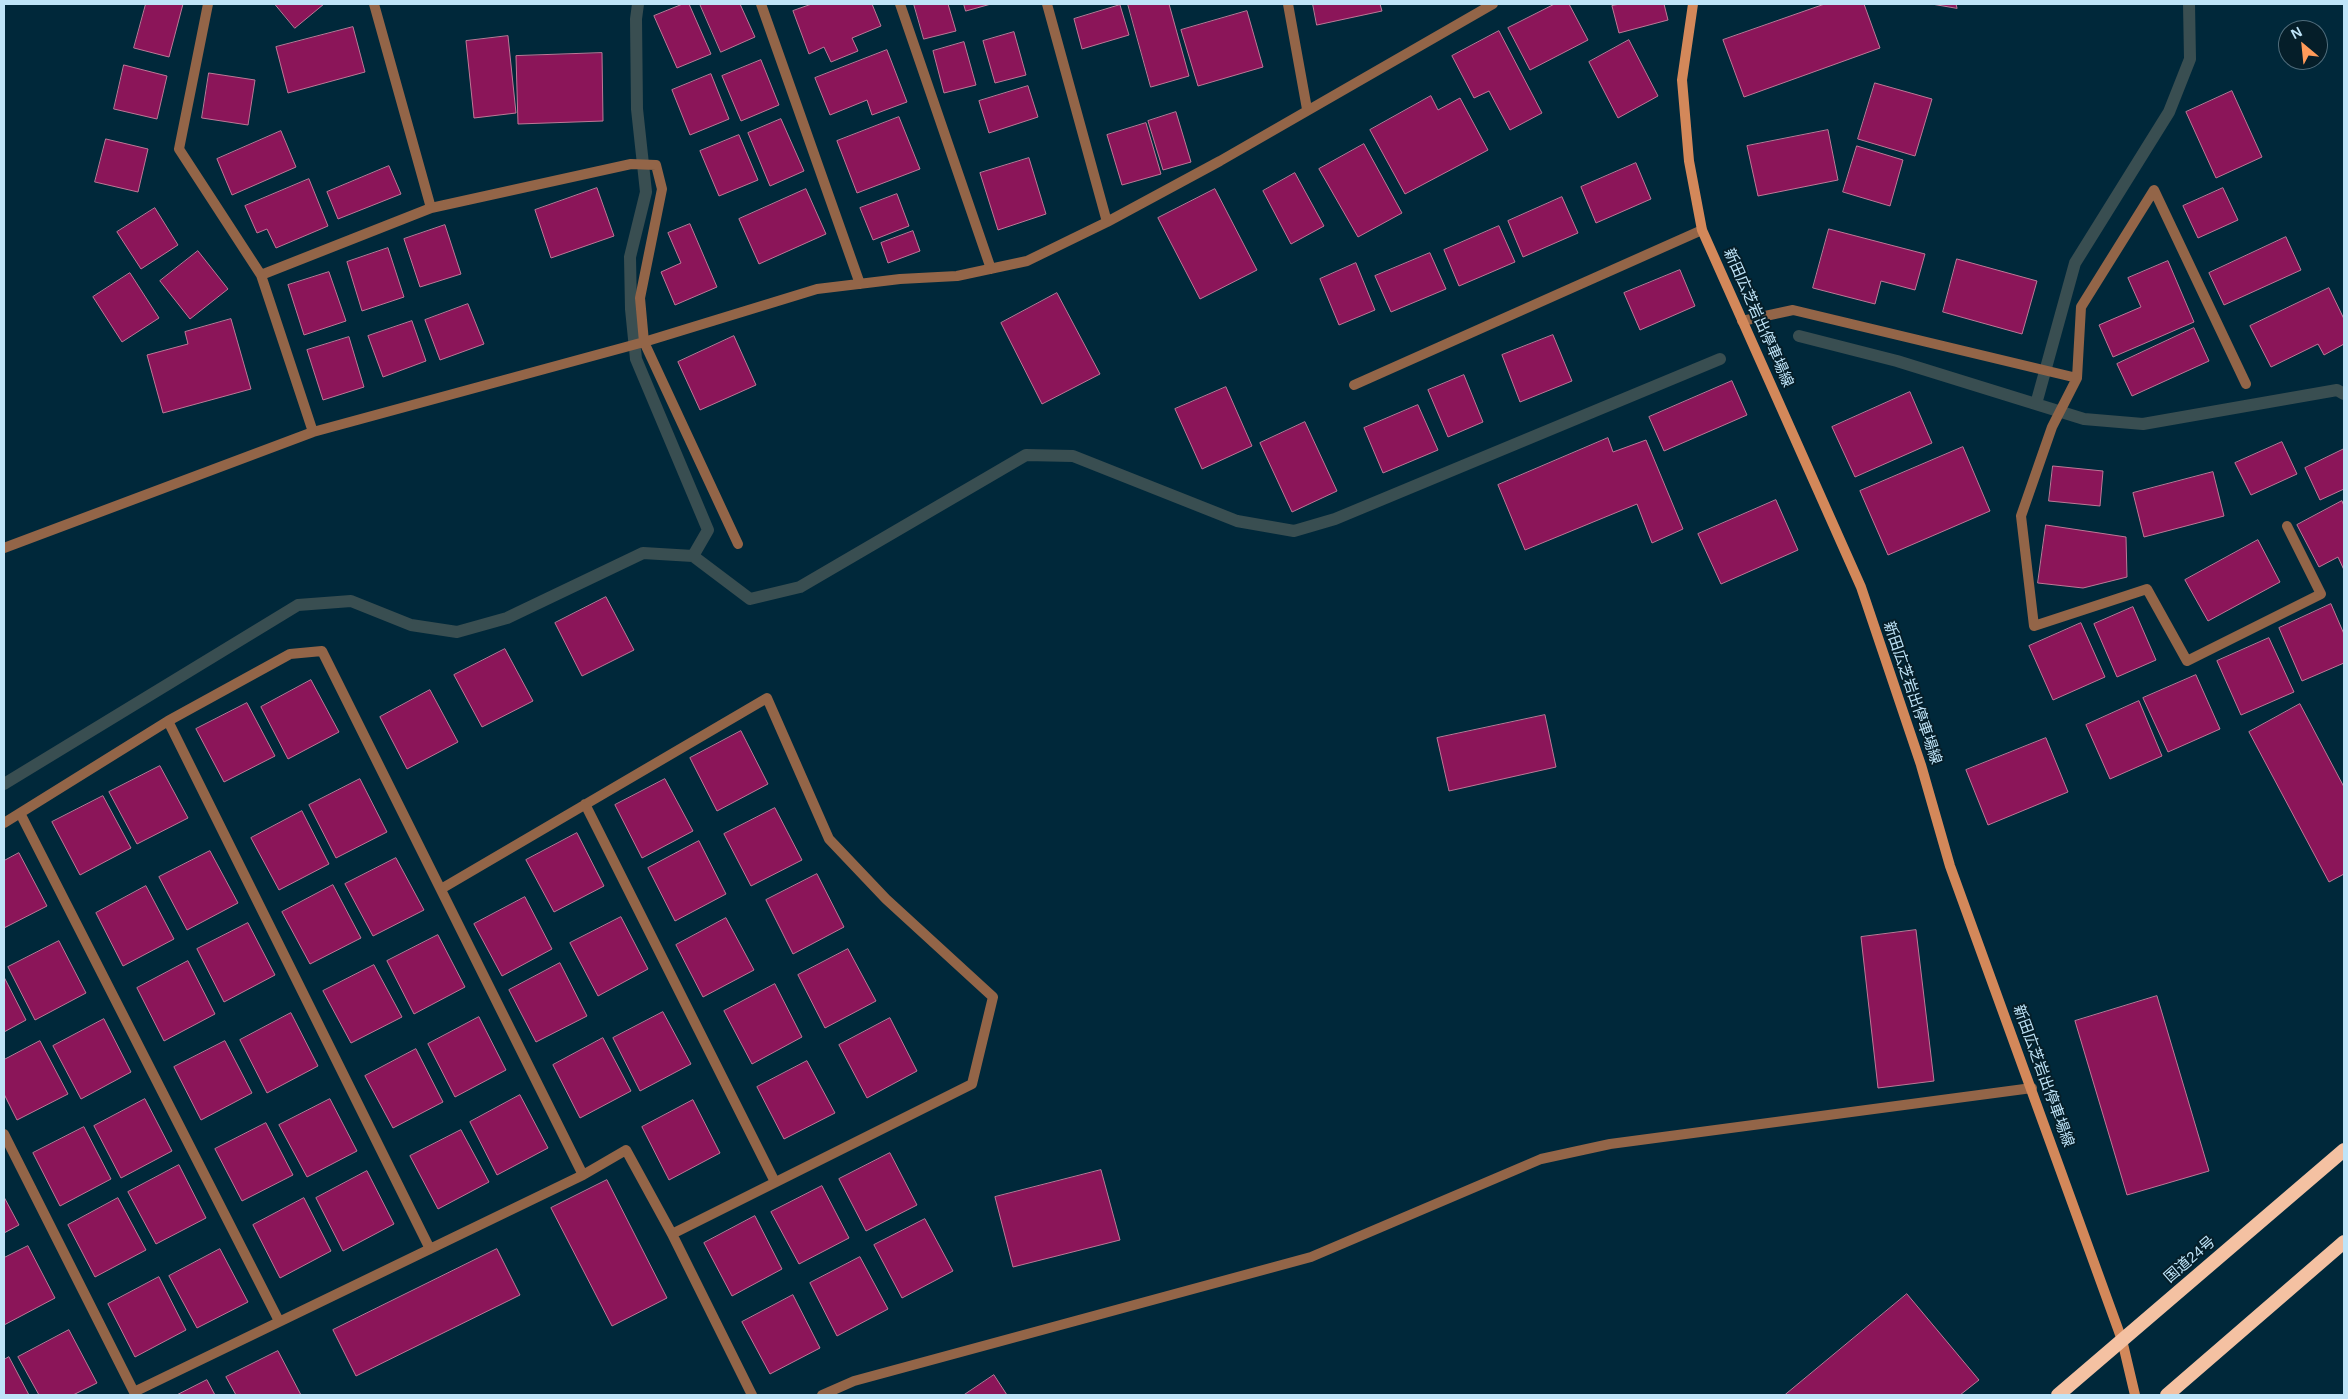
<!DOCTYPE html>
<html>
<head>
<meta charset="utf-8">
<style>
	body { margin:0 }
	#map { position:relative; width:2348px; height:1399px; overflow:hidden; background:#00283a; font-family:Arial,sans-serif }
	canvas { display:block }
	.frame { position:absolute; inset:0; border:5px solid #bfe4f8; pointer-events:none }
	.north { position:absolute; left:2278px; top:20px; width:50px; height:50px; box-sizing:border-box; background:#051e29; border:1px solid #4f6d7c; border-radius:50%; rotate:332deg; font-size:14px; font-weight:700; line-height:20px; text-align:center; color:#bfe4f8 }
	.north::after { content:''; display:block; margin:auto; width:18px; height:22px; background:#ff9b5a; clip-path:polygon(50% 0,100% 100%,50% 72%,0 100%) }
</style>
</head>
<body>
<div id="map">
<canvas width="2348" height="1399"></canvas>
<div class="frame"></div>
<div class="north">N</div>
</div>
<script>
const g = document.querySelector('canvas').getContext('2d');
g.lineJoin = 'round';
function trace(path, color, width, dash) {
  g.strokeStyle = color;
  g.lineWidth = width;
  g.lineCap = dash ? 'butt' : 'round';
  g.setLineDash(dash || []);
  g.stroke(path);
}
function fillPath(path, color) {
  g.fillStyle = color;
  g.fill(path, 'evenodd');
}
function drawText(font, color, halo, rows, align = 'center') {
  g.font = font + ' Arial,"Noto Sans JP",sans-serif';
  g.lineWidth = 4;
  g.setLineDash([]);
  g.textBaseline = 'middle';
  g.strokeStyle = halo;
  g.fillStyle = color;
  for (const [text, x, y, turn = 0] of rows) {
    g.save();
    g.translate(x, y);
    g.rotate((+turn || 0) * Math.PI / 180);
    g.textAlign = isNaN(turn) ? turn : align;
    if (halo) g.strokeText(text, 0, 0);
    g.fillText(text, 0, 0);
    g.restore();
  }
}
trace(new Path2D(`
	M638,4L636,19L637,109L646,192L630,257L631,309L636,359L708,530L693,556
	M1799,336L1897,361L2084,419L2143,424L2337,390L2344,394
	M2036,404L2075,263L2169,112L2190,59L2189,4
	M4,784L298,605L351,601L411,625L457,632L507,618L643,553L693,556L750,599L800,587L1026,455L1073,456L1237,521L1294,531L1335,519L1720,359`), '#394e51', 12);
const building = new Path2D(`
	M146,4H183L169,57L134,48Z
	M275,4H324L295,28Z
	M683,4H689L711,54L677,68L654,16Z
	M700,4H740L755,37L721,52Z
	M812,4H872L881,26L852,38L858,51L831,62L824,47L809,54L793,11Z
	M914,4H948L956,31L924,39Z
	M964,4H991L966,11Z
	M1128,4H1169L1189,76L1151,87Z
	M1313,4H1380L1382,11L1317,25Z
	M1555,4H1569L1588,40L1530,70L1508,28Z
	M1620,4H1664L1668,20L1619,33L1612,6Z
	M1825,4H1864L1880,48L1744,97L1723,40Z
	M1932,4H1956L1957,8Z
	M1120,5L1129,35L1082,49L1074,19Z
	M1247,11L1263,67L1198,86L1181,30Z
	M353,27L365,72L288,93L276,47Z
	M1499,31L1542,113L1510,130L1489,91L1474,98L1452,56Z
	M1014,32L1026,75L995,83L983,41Z
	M508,36L516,113L474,118L466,41Z
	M1629,40L1658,96L1618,118L1589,62Z
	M964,42L976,85L944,93L933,51Z
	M887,50L907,102L872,115L867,100L830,115L815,78Z
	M602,53L603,121L518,124L516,56Z
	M761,60L779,105L741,121L722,76Z
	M124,65L167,76L157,119L114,109Z
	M209,73L255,80L248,125L202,118Z
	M711,74L729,119L690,135L672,90Z
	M1875,83L1932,99L1915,156L1858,139Z
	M1028,86L1038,117L989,133L979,101Z
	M2232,91L2262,157L2216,178L2186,112Z
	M1431,96L1438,110L1460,98L1488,150L1405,194L1370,130Z
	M1176,112L1191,162L1163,170L1148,121Z
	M899,117L920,169L857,193L837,141Z
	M781,119L804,171L770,186L748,133Z
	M1146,123L1161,174L1122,185L1107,135Z
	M1828,130L1838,180L1758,196L1747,146Z
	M281,131L296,167L232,195L217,159Z
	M739,135L758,180L719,196L700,151Z
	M106,139L148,149L138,192L95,182Z
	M1364,144L1402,213L1358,237L1319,169Z
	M1857,146L1903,160L1890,206L1843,192Z
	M1029,158L1046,214L998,230L980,173Z
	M1636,163L1651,199L1596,223L1581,187Z
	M389,166L401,194L338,219L327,192Z
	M1295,173L1324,226L1291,244L1263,191Z
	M309,179L328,226L276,248L267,229L257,233L245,206Z
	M597,188L614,236L551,258L535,210Z
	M2223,188L2238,220L2198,238L2183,206Z
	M806,189L826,234L759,264L739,219Z
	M1215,189L1257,270L1200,299L1158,218Z
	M897,194L909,226L873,240L860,208Z
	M1562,197L1578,233L1523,257L1508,221Z
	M155,208L178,245L141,269L117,232Z
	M690,224L717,287L675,305L661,272L681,263L668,233Z
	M445,225L461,274L420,287L404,239Z
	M1499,226L1515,262L1459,286L1444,250Z
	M1829,229L1925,254L1915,290L1881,281L1875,304L1813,288Z
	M913,231L920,251L888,263L881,243Z
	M2286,237L2301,270L2224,305L2209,273Z
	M388,248L404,297L362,311L347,262Z
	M198,251L228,289L190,319L160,281Z
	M1430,253L1446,289L1391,312L1375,276Z
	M1957,259L2037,281L2022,334L1943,312Z
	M2168,261L2194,322L2113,357L2099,325L2141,307L2128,278Z
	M1356,263L1375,310L1339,325L1320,279Z
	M1680,270L1695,306L1640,330L1624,293Z
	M329,272L346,321L304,335L288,285Z
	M130,273L159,318L122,342L93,297Z
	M2329,288L2344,319V344L2324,355L2318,344L2271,367L2250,326Z
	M1057,293L1100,374L1042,404L1001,323Z
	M468,304L484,344L440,360L425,320Z
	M231,319L251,389L163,413L147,355L188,344L185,332Z
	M412,321L426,361L383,377L368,336Z
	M2194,328L2209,361L2132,396L2117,364Z
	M1553,335L1572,381L1520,402L1502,355Z
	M734,336L756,385L700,410L678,362Z
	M349,337L364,387L323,400L307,350Z
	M1464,375L1483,422L1448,437L1428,390Z
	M1732,381L1747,415L1664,451L1649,417Z
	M1226,387L1252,446L1202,469L1175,409Z
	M1910,392L1932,443L1855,477L1832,427Z
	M1418,405L1438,450L1383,473L1364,428Z
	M1305,422L1337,491L1292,512L1260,443Z
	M1608,438L1613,452L1646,440L1683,529L1652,543L1637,504L1525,550L1498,485Z
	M2282,442L2297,474L2251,495L2235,463Z
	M1963,447L1990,511L1888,555L1860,491Z
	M2344,449V489L2320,500L2305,468Z
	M2053,466L2103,471L2100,506L2049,501Z
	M2213,472L2224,516L2144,537L2133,493Z
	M1776,500L1798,550L1721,584L1698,534Z
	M2342,501L2344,506V570L2338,557L2319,567L2297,525Z
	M2046,525L2126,537L2127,577L2083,588L2038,583Z
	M2258,540L2280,582L2208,621L2185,580Z
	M606,597L634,650L582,676L555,623Z
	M2331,604L2344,634V663L2302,681L2279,628Z
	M2133,607L2156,660L2117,677L2094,624Z
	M2081,623L2105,677L2053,700L2029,646Z
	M2269,638L2294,692L2241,715L2217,661Z
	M505,649L533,701L482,727L454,675Z
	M2196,675L2220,729L2168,752L2143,698Z
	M311,680L339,732L288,759L261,707Z
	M430,690L458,742L407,769L380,717Z
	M2139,701L2162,756L2110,779L2086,725Z
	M247,703L275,756L224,782L196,729Z
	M2300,704L2344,787V874L2329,882L2249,732Z
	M1545,715L1556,767L1449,791L1437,738Z
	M741,731L768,784L717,811L690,758Z
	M2046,738L2068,792L1988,825L1966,770Z
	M160,766L188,818L137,844L109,792Z
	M360,779L387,832L336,858L309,805Z
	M665,779L693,831L642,858L615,805Z
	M103,796L131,848L80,875L52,822Z
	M775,808L802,860L751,886L724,834Z
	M302,811L329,864L279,890L251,838Z
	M577,833L604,886L554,912L526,860Z
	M699,841L726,894L675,921L648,868Z
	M210,851L238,903L187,930L159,877Z
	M19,853L47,906L4,928V861Z
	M396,858L424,910L373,936L345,884Z
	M817,874L844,927L793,954L766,900Z
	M333,885L361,938L310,964L282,912Z
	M146,886L174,939L123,966L96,913Z
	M525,897L552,949L502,976L474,924Z
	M621,917L648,969L598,996L570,943Z
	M726,918L754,970L703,997L676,945Z
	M248,923L275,975L224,1002L197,949Z
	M1916,930L1934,1081L1878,1088L1861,937Z
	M438,935L465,987L414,1014L387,961Z
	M59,941L86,993L35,1020L8,967Z
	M848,949L876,1001L825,1028L798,975Z
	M188,961L215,1014L164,1041L137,988Z
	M560,963L587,1016L536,1042L509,990Z
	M374,965L402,1017L351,1043L323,991Z
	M4,977L26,1020L4,1032Z
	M775,984L802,1037L752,1064L724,1011Z
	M2157,996L2209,1171L2127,1195L2075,1021Z
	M663,1012L691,1064L640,1091L613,1038Z
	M291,1013L318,1066L267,1093L240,1040Z
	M479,1017L506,1070L455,1097L428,1044Z
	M890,1018L917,1071L867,1098L839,1045Z
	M104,1019L131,1072L81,1099L53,1046Z
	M603,1038L631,1091L580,1118L553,1065Z
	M40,1041L68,1094L17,1120L4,1094V1060Z
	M225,1041L252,1093L201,1120L174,1067Z
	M416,1049L443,1102L393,1128L365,1076Z
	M807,1061L835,1113L784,1139L757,1087Z
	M520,1095L548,1148L497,1175L470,1122Z
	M145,1099L172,1151L121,1178L94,1126Z
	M330,1099L357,1151L307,1177L279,1125Z
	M693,1100L720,1153L669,1180L642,1127Z
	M266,1123L293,1175L242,1201L215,1149Z
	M84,1127L111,1179L60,1206L33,1153Z
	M461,1130L489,1182L438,1209L410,1156Z
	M890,1153L917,1205L866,1231L839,1179Z
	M179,1165L206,1218L156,1244L128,1192Z
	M1101,1170L1120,1240L1013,1267L995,1197Z
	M367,1171L394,1224L343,1251L316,1198Z
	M607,1180L667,1298L612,1326L551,1208Z
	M822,1186L849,1238L799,1264L771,1212Z
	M4,1197L19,1225L4,1233Z
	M118,1198L146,1250L95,1277L68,1225Z
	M304,1198L331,1251L280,1278L253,1225Z
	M755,1216L782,1269L732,1296L704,1243Z
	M925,1219L953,1271L902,1298L874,1245Z
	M28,1246L55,1298L4,1325V1258Z
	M220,1249L248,1302L197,1328L169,1276Z
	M497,1249L520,1295L356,1376L333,1330Z
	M860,1257L888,1309L837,1336L810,1283Z
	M159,1277L186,1330L135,1357L108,1304Z
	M1907,1294L1979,1380L1960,1395H1785Z
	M793,1295L820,1348L770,1374L742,1322Z
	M69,1330L97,1383L73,1395H39L18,1357Z
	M278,1351L301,1395H236L226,1377Z
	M9,1357L29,1395H4V1360Z
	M994,1375L1007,1395H964Z
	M207,1380L215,1395H177Z`);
fillPath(building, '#8b1559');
trace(building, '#bd7897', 1);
trace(new Path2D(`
	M208,4L179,149L261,275L313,432
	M374,4L431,208L631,164L656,165L662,189L640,298L644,342L738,544
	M761,4L860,284
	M900,4L991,269
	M1047,4L1107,222
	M1288,4L1307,109
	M261,275L431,208
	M1742,321L1793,310L2077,378L2081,307L2154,190L2246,384
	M2077,378L2052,427L2021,516L2034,626L2147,589L2187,661L2321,594L2287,526
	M1354,385L1702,230
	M4,548L313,432L644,342L817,289L900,279L957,276L1027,261L1107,222L1220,161L1493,4
	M168,721L430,1249
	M585,804L775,1182
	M20,813L279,1321
	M4,823L168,721L290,654L322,651L583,1175L134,1392L135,1395
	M441,889L767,698L829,839L886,899L993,997L972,1084L672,1234L626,1150L583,1175
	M4,1134L134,1392
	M672,1234L752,1395
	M822,1395L854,1381L1311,1257L1541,1159L1610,1144L2032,1088`), '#936548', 10);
trace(new Path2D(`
	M1693,4L1682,80L1689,161L1702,230L1861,587L1921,765L1950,866L2122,1340L2135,1395`), '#d3885a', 10);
trace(new Path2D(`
	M2058,1395L2344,1150
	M2167,1395L2344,1242`), '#f4c1a2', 14);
drawText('15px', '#bfe4f8', '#051e29', [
	["新田広芝岩出停車場線",1758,318,66],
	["新田広芝岩出停車場線",1912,693,71],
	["新田広芝岩出停車場線",2043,1076,70],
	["国道24号",2190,1260,-41]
]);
</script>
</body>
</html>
